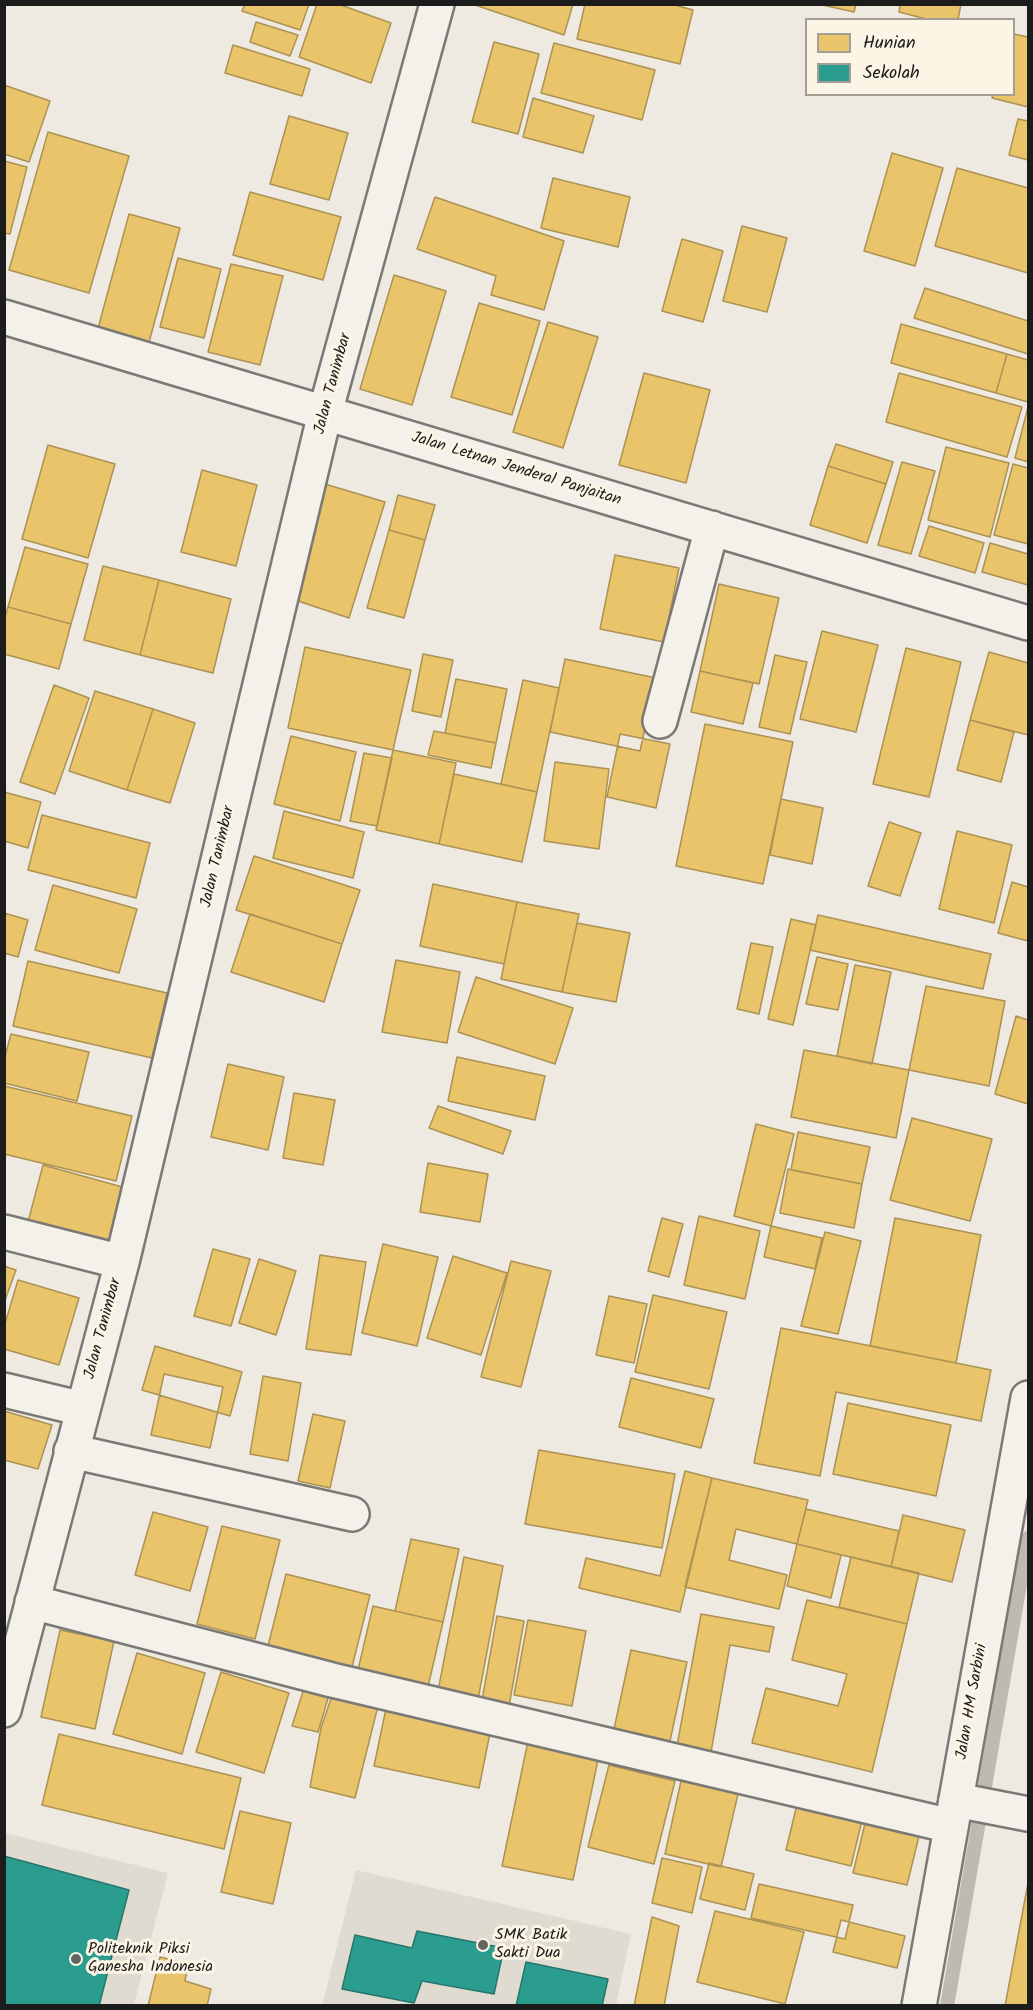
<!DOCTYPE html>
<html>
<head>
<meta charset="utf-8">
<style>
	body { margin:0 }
	#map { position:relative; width:1033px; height:2010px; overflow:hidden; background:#eeeae2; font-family:Kalam,sans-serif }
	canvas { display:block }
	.frame { position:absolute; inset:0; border:6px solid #1c1c1c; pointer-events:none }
	.legend { position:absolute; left:805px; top:18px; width:210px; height:78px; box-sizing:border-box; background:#fcf5e5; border:2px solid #a29e95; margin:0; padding:8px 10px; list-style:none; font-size:18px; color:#1c1c1c }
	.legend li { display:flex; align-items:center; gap:12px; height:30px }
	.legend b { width:30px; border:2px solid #a29e95 }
</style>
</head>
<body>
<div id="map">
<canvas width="1033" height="2010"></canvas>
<div class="frame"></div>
<ul class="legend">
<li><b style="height:16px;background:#e9c46a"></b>Hunian</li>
<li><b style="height:16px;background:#2a9d8f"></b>Sekolah</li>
</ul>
</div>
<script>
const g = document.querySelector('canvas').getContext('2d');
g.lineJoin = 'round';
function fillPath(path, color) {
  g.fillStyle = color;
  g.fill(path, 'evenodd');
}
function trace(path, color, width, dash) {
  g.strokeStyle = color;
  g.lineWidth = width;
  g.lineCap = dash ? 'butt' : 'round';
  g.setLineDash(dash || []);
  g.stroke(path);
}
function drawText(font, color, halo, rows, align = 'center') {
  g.font = font + ' Kalam,sans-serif';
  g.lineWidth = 6;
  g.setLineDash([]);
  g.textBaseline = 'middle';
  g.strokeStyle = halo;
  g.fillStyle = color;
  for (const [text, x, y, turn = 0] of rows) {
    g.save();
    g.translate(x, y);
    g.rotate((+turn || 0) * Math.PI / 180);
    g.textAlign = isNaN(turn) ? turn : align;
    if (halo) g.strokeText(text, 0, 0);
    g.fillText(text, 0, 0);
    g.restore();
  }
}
fillPath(new Path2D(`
	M5,1833L168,1873L134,2005L5,2006Z
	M356,1870L631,1934L616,2005L322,2006Z`), '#e0dbd0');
const homes = new Path2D(`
	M245,4H309L300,30L242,11Z
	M317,4H338L391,23L371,83L299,57Z
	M472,4H573L564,35Z
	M585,4H671L693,10L680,64L577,39Z
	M818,4H856L854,12Z
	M900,4H961L958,20H930L899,12Z
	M256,22L298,35L290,56L250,42Z
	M1014,34L1028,37V107L992,98L993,94H1014Z
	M494,42L539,54L518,134L472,122Z
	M554,43L655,70L642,120L541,93Z
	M233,45L310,69L302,96L225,73Z
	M4,85L50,101L29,162L4,154Z
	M533,98L594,116L583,153L523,137Z
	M289,116L348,133L329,200L270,184Z
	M1018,119L1028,121V160L1009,155Z
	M48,132L129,156L89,293L9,270Z
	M892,153L943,168L915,266L864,251Z
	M4,161L27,167L10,234L4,233Z
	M957,168L1028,188V273L935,246Z
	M553,178L630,197L618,247L541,228Z
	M250,192L341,217L323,280L233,255Z
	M435,197L564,241L544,310L491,295L496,276L417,249Z
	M129,214L180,228L148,346L97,332Z
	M742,226L787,238L767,312L723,301Z
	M682,239L723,251L703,322L662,311Z
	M178,258L221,269L204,338L160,327Z
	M231,264L283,276L260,365L208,352Z
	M394,275L446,291L412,405L360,389Z
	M925,288L1028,321V354L914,318Z
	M479,303L540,321L512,415L451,397Z
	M548,322L598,337L563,448L513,432Z
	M901,324L1007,354L996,393L891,363Z
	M1007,354L1028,360V402L996,393Z
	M644,373L710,390L686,483L619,465Z
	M899,373L1022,407L1007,457L886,422Z
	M1028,407V462L1015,458Z
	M836,444L893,462L886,484L828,466Z
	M48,445L115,464L88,558L22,539Z
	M946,447L1009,463L990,537L928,520Z
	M902,462L935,471L911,554L878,545Z
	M1013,464L1028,468V544L994,535Z
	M828,466L886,484L867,543L810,525Z
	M202,470L257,485L236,566L181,552Z
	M325,484L385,502L349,618L289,598Z
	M398,495L435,505L425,540L389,530Z
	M929,526L984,543L975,573L919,556Z
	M389,530L425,540L404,618L367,608Z
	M990,543L1028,554V585L982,572Z
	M25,547L88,564L71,624L8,607Z
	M615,555L679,568L664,642L600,629Z
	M103,566L159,580L140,655L84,640Z
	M159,580L231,599L213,673L140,655Z
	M719,584L779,598L759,684L700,671Z
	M8,607L71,624L59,669L4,654V620Z
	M822,631L878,645L856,732L800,719Z
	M305,647L411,670L393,750L288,728Z
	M906,648L961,662L929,797L873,784Z
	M989,652L1028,663V735L970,720Z
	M423,654L453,660L441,717L412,711Z
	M775,655L807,662L790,734L759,727Z
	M565,659L656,678L640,751L550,732Z
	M700,671L753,683L743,724L691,712Z
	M456,679L507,689L496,743L445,733Z
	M523,680L559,688L537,792L501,784Z
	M54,685L89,698L55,794L20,782Z
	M95,691L153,709L127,790L69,771Z
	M153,709L195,723L170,803L127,790Z
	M970,720L1014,732L1001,782L957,770Z
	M705,724L793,742L763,884L676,866Z
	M434,731L496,743L491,768L428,755Z
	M620,734L670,744L656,808L607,797Z
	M291,736L356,752L340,821L274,804Z
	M393,750L456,763L439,844L376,830Z
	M364,753L392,758L377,826L350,821Z
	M555,762L609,769L599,849L544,841Z
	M454,774L537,792L522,862L439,844Z
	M4,792L41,802L28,848L4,841Z
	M781,799L823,808L812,864L770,855Z
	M284,811L364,832L353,878L273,858Z
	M42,815L150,843L136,898L28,870Z
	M889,822L921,833L900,896L868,886Z
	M957,831L1012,845L994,923L939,909Z
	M254,856L360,890L342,944L236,910Z
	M1012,882L1028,887V941L998,933Z
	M433,884L517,902L504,964L420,946Z
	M53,885L137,909L119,973L35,950Z
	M517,902L579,914L562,992L501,979Z
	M4,913L28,920L18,957L4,953Z
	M250,914L342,944L324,1002L231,972Z
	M818,915L991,954L983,989L810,950Z
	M791,919L816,925L793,1025L768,1019Z
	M577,923L630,933L616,1002L562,992Z
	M751,943L773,947L759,1014L737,1009Z
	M817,957L848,964L838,1010L806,1004Z
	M396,960L460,972L447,1043L382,1032Z
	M28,961L167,993L152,1058L13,1026Z
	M855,965L891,972L872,1064L837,1056Z
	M476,977L573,1008L555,1064L458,1032Z
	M926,986L1005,1001L989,1086L909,1070Z
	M1016,1016L1028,1020V1104L995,1094Z
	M11,1034L89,1052L77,1101L4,1083V1060Z
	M804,1050L909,1070L896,1138L791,1117Z
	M457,1057L545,1076L535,1120L448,1101Z
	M228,1064L284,1077L268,1150L211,1137Z
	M4,1086L132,1116L116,1181L4,1154Z
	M294,1093L335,1100L323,1165L283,1158Z
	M438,1106L511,1131L503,1154L429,1128Z
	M912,1118L992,1139L970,1221L890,1200Z
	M756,1124L794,1134L771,1226L734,1216Z
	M798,1132L870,1147L862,1184L791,1170Z
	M428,1163L488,1174L480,1222L420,1212Z
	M43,1165L126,1188L109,1244L28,1222Z
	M788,1169L862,1184L854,1228L780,1213Z
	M699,1216L760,1231L745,1299L684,1285Z
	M662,1218L683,1224L669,1277L648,1271Z
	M895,1218L981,1235L956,1363L870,1346Z
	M771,1226L822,1238L815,1269L764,1257Z
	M825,1232L861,1241L838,1334L801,1326Z
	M383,1244L438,1257L417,1346L362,1333Z
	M213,1249L250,1259L231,1326L194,1316Z
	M320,1255L366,1262L351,1355L306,1349Z
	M453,1256L507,1273L481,1355L427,1338Z
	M259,1259L296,1271L276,1335L239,1323Z
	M511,1261L551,1271L521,1387L481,1377Z
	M4,1266L16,1270L4,1303Z
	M18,1280L79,1298L59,1365L4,1349V1327Z
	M653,1295L727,1312L709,1389L635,1372Z
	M609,1296L647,1304L634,1363L596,1355Z
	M781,1328L991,1370L981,1421L836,1392L820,1476L754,1463Z
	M155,1346L242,1372L230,1416L142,1390Z
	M164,1374L223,1387L210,1448L151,1435Z
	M263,1376L301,1383L288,1461L250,1454Z
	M631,1378L714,1399L701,1448L619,1427Z
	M848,1403L951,1425L936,1496L833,1474Z
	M4,1411L52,1425L38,1469L4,1460Z
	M313,1414L345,1421L330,1488L298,1481Z
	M539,1450L675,1474L662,1548L525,1524Z
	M685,1471L712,1478L680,1612L579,1588L586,1558L660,1576Z
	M712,1478L808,1500L797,1544L736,1529L729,1560L787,1575L779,1609L685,1587Z
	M806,1509L899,1531L891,1567L797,1544Z
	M153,1512L208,1527L190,1591L135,1575Z
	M903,1515L965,1530L952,1582L891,1567Z
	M222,1526L280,1540L255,1639L197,1624Z
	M411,1539L459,1549L443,1622L395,1611Z
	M797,1544L841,1555L831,1598L787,1586Z
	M464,1557L503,1566L477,1705L437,1696Z
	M851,1557L919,1573L907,1624L839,1607Z
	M286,1574L370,1595L350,1675L266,1654Z
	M807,1600L907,1624L872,1772L752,1743L766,1688L838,1706L847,1674L792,1660Z
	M373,1606L443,1622L427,1691L357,1674Z
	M701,1614L774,1627L769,1652L730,1645L711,1752L677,1746Z
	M497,1616L524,1621L508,1712L481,1706Z
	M528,1620L586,1631L572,1706L514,1695Z
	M60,1630L114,1641L95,1729L41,1717Z
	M631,1650L687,1662L670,1741L614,1729Z
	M137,1653L205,1673L182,1754L113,1734Z
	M221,1672L289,1693L264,1773L196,1752Z
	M307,1679L332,1685L318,1732L292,1726Z
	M335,1687L380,1698L355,1798L310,1787L321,1728Z
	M388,1699L492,1723L479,1788L374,1766Z
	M533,1717L604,1731L573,1880L502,1866Z
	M59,1734L241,1778L224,1849L42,1805Z
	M609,1765L675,1781L654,1864L588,1847Z
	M681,1781L738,1794L721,1867L665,1854Z
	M799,1796L864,1812L851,1866L786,1850Z
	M240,1811L291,1823L273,1904L221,1892Z
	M868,1811L922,1824L907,1885L853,1873Z
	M662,1858L702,1867L692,1913L652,1903Z
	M709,1863L754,1874L745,1910L700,1899Z
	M1028,1883V2006H1005Z
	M759,1884L853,1905L845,1939L751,1918Z
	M715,1911L804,1932L785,2004L697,1982Z
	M652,1917L679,1926L664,2006H634Z
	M841,1920L905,1936L897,1968L833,1952Z
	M160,1957L188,1964L185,1981L211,1989L207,2006H148Z`);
fillPath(homes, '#e9c46a');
trace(homes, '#ac9253', 1.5);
const schools = new Path2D(`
	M4,1856L129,1890L99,2006H4Z
	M417,1931L504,1948L494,1994L422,1981L414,2003L342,1989L355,1935L412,1948Z
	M526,1962L608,1979L602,2006H516Z`);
fillPath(schools, '#2a9d8f');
trace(schools, '#26766c', 1.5);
trace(new Path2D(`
	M947,2006L1028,1538`), '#bebab0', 14);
const street = new Path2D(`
	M4,317L1028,623
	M660,721L712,528
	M4,1232L122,1262
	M4,1390L83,1409
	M71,1451L352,1514
	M32,1602L332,1680L951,1826
	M4,1710L122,1262L325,413L437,4
	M956,1800L1028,1814`);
const secondary = new Path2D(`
	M919,2006L1028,1398`);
trace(street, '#7a7975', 38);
trace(secondary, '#7a7975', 38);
trace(street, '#f4f1ea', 33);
trace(secondary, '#f4f1ea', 33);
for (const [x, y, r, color] of [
	[483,1945,6,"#666461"],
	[76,1959,6,"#666461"]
]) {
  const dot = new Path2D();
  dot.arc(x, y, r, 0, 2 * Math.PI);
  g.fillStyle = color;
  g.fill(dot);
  trace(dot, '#fcf5e5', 2);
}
drawText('16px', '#1c1c1c', '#fcf5e5', [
	["Jalan Tanimbar",334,384,-75],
	["Jalan Letnan Jenderal Panjaitan",516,470,17],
	["Jalan Tanimbar",219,857,-77],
	["Jalan Tanimbar",104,1329,-75],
	["Jalan HM Sarbini",973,1702,-80]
]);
drawText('16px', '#1c1c1c', '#fcf5e5', [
	["SMK Batik",495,1936],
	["Sakti Dua",495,1954],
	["Politeknik Piksi",88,1950],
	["Ganesha Indonesia",88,1968]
], 'left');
</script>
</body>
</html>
